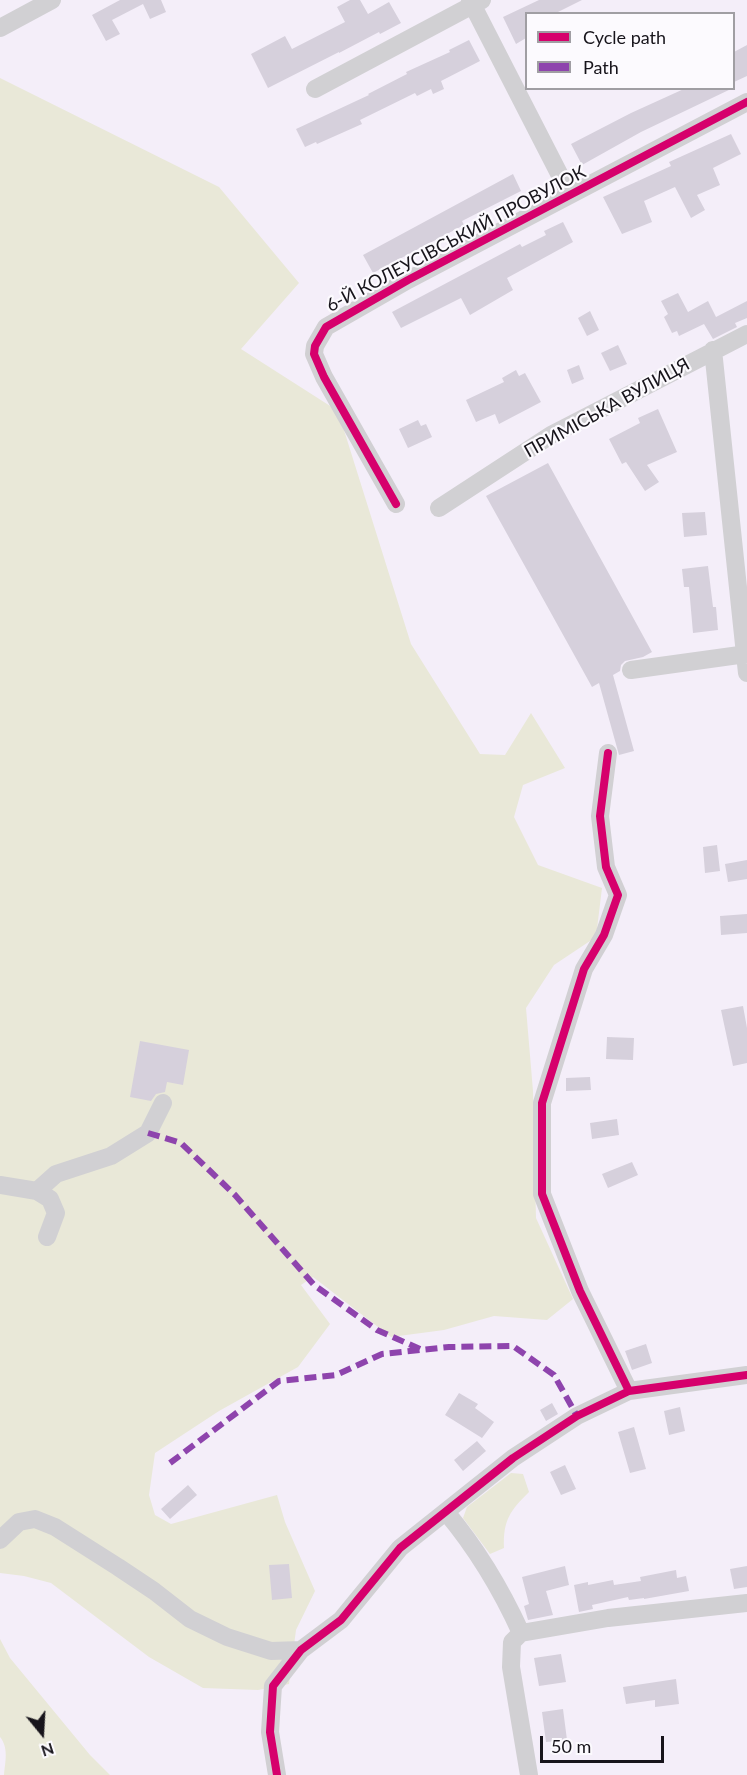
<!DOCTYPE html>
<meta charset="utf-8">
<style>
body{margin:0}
#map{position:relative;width:747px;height:1775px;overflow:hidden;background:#f4eef9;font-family:Lato,sans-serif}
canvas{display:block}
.legend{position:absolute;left:525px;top:12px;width:210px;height:78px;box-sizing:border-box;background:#fcfafe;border:2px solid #a09ea3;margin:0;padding:8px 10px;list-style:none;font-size:18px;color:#17141b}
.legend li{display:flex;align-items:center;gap:12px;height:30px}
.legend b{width:30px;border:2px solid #a09ea3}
.north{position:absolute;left:12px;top:1703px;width:60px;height:60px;-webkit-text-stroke:4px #fcfafe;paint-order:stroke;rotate:162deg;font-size:16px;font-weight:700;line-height:24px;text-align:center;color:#17141b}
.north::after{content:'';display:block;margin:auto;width:21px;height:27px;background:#17141b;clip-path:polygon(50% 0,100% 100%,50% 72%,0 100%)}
.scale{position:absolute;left:540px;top:1736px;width:124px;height:27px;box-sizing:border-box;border:3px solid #17141b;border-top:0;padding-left:8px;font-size:18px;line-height:21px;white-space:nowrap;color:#17141b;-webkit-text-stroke:4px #fcfafe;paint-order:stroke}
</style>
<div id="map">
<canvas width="747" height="1775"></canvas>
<ul class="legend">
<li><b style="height:8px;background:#d6006c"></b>Cycle path</li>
<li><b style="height:8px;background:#8e44ad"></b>Path</li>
</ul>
<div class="north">N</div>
<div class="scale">50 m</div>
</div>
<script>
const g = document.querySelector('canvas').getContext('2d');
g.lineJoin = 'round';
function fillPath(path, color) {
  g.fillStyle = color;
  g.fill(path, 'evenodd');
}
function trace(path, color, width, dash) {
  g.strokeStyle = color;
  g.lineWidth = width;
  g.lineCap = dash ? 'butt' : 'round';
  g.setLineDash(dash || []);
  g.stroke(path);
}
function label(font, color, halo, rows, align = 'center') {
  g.font = font + ' Lato,sans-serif';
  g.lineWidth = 4.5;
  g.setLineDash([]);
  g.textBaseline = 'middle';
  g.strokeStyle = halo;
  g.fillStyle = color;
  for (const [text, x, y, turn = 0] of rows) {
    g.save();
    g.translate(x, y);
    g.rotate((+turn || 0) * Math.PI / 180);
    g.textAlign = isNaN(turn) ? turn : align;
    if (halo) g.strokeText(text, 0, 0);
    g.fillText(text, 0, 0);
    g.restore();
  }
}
fillPath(new Path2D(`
 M 0,78 L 219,187 L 299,283 L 241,349 L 338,411 L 411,644 L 480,754 L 505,755 L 531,713 L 565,768 L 523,785 L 514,817 L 538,865 L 602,888 L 596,937 L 554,965 L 526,1008 L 533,1091 L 536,1218 L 573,1299 L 547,1320 L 494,1316 L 444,1330 L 391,1337 L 313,1277 L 301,1285 L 330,1324 L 298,1367 L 219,1411 L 155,1453 L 149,1495 L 155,1515 L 171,1524 L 277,1495 L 285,1522 L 315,1591 L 296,1630 L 289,1684 L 258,1690 L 203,1688 L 149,1657 L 51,1583 L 24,1576 L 0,1573 Z
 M 511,1473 L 523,1474 L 529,1492 C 510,1511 503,1520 504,1548 L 490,1554 L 463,1518 L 467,1507 Z
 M 0,1639 L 10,1658 L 90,1755 L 110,1775 L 4,1775 C 5,1762 9,1748 0,1737 Z`), '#e9e8d8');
fillPath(new Path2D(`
 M 120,0 L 161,0 L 166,12 L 150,19 L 143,4 L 112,20 L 120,34 L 106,41 L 92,15 Z
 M 350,0 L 360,0 L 368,14 L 389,2 L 401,23 L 380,34 L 379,32 L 339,53 L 339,52 L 268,88 L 251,54 L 285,36 L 292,49 L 345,22 L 337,7 Z
 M 539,0 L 582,0 L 554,14 L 526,14 L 526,38 L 516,44 L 503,17 Z
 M 469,40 L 480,61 L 441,81 L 444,89 L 433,94 L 431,89 L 417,96 L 415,93 L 360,120 L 362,124 L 317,144 L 316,142 L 305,147 L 296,129 L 369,95 L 368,94 L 407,74 L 406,72 L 450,52 L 449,50 Z
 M 747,45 L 747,76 L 734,82 L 734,52 Z
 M 686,88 L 733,88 L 641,132 L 582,165 L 571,144 L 631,113 Z
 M 731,134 L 741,154 L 713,168 L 720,185 L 697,195 L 705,210 L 691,218 L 675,187 L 644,201 L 652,222 L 622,234 L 603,197 L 671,166 L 669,162 Z
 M 513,174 L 521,191 L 462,221 L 464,225 L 373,273 L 363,255 Z
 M 563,222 L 573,242 L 507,278 L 513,290 L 470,315 L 461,298 L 401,328 L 392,312 L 520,244 L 522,247 L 546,235 L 544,231 Z
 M 678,293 L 688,312 L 708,301 L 716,317 L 747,301 L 747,318 L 735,323 L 737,327 L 713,339 L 704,324 L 679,336 L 677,331 L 672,333 L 664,317 L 668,314 L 661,301 Z
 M 590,311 L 599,330 L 587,336 L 578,318 Z
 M 618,345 L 627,364 L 610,371 L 601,353 Z
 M 579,365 L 584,379 L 572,384 L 567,370 Z
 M 516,370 L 519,376 L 525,373 L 541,402 L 499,424 L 495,414 L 476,422 L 466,400 L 504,382 L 502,378 Z
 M 658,409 L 677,452 L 647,465 L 659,482 L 645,491 L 626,462 L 622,464 L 609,439 L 640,423 L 638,418 Z
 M 418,420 L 421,426 L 426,424 L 432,437 L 408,448 L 399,429 Z
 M 548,463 L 652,652 L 643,657 L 625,661 L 621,665 L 620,671 L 613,675 L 634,751 L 619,755 L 599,683 L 592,687 L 486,496 Z
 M 705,512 L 707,535 L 684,537 L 682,513 Z
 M 708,566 L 713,607 L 716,607 L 718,630 L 693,633 L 689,587 L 684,587 L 682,569 Z
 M 717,845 L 720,871 L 705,873 L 703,847 Z
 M 747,860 L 747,879 L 728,882 L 725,864 Z
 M 747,914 L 747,933 L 721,935 L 720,916 Z
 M 743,1006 L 747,1028 L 747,1063 L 733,1066 L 721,1010 Z
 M 607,1037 L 634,1038 L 633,1060 L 606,1059 Z
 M 140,1041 L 189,1050 L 183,1085 L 167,1082 L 165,1092 L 156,1094 L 151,1101 L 130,1097 Z
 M 590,1077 L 591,1090 L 566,1091 L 566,1078 Z
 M 617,1119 L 619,1135 L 592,1139 L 590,1123 Z
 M 632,1162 L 638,1175 L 608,1188 L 602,1174 Z
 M 646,1344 L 652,1363 L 632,1370 L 625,1351 Z
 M 459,1393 L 478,1404 L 475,1408 L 494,1422 L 482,1438 L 445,1415 Z
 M 552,1403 L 558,1414 L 546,1421 L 540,1410 Z
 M 680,1407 L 685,1431 L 669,1435 L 664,1411 Z
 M 634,1427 L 646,1469 L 630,1473 L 618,1432 Z
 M 477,1441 L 486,1451 L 463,1471 L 454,1460 Z
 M 565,1465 L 576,1489 L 561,1495 L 550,1472 Z
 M 188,1485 L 197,1495 L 170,1519 L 161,1509 Z
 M 289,1564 L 292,1598 L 272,1600 L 269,1565 Z
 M 565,1566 L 569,1585 L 546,1591 L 553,1615 L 528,1620 L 524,1606 L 529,1604 L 522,1577 Z
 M 747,1566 L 747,1587 L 734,1589 L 730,1569 Z
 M 676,1570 L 677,1578 L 686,1576 L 689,1591 L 644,1599 L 644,1598 L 629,1600 L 628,1597 L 592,1605 L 593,1609 L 579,1612 L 574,1585 L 588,1582 L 588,1585 L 613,1580 L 614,1585 L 641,1581 L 640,1577 Z
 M 561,1654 L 566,1682 L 539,1686 L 534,1658 Z
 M 676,1679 L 679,1704 L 655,1707 L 655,1700 L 626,1704 L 623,1687 Z
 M 563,1709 L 567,1740 L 546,1742 L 542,1712 Z`), '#d6d0dc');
trace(new Path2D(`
 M 470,0 L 570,195
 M 0,28 L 52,0
 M 315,89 L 482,0
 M 713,350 L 747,673
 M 396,504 L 324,377 L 314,354 L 315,346 L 326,327 L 408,280 L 747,102
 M 439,508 L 551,435 L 747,334
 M 631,670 L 747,654
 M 608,753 L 600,816 L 606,867 L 618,895 L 604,935 L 584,969 L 542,1103 L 542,1194 L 580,1291 L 629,1391
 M 0,1185 L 37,1191 L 50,1199 L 56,1213 L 47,1237
 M 37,1191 L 56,1174 L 111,1156 L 148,1133 L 163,1103
 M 446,1512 C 477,1549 501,1589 521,1633
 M 0,1540 L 19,1522 L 35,1519 L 55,1527 L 118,1567 L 154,1591 L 190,1619 L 227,1637 L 271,1651 L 301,1650
 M 277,1775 L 270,1732 L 273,1686 L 301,1650 L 341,1620 L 400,1548 L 513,1458 L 577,1416 L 629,1391 L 747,1375
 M 529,1775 L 511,1667 L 512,1642 L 521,1633 L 608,1618 L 747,1603`), '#d1d0d3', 18);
trace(new Path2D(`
 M 148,1133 L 181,1143 L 235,1195 L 314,1285 L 377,1330 L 420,1349
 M 170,1463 L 279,1381 L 336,1375 L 382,1354 L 449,1347 L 513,1346 L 554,1375 L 577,1416`), '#8e44ad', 6, [12, 6]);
trace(new Path2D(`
 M 396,504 L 324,377 L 314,354 L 315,346 L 326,327 L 408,280 L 747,102
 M 608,753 L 600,816 L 606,867 L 618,895 L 604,935 L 584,969 L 542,1103 L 542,1194 L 580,1291 L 629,1391
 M 277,1775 L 270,1732 L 273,1686 L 301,1650 L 341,1620 L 400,1548 L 513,1458 L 577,1416 L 629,1391 L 747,1375`), '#d6006c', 8);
label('18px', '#17141b', '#fcfafe', [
 ["6-Й КОЛЕУСІВСЬКИЙ ПРОВУЛОК",456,239,-28],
 ["ПРИМІСЬКА ВУЛИЦЯ",607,408,-29]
]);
</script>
